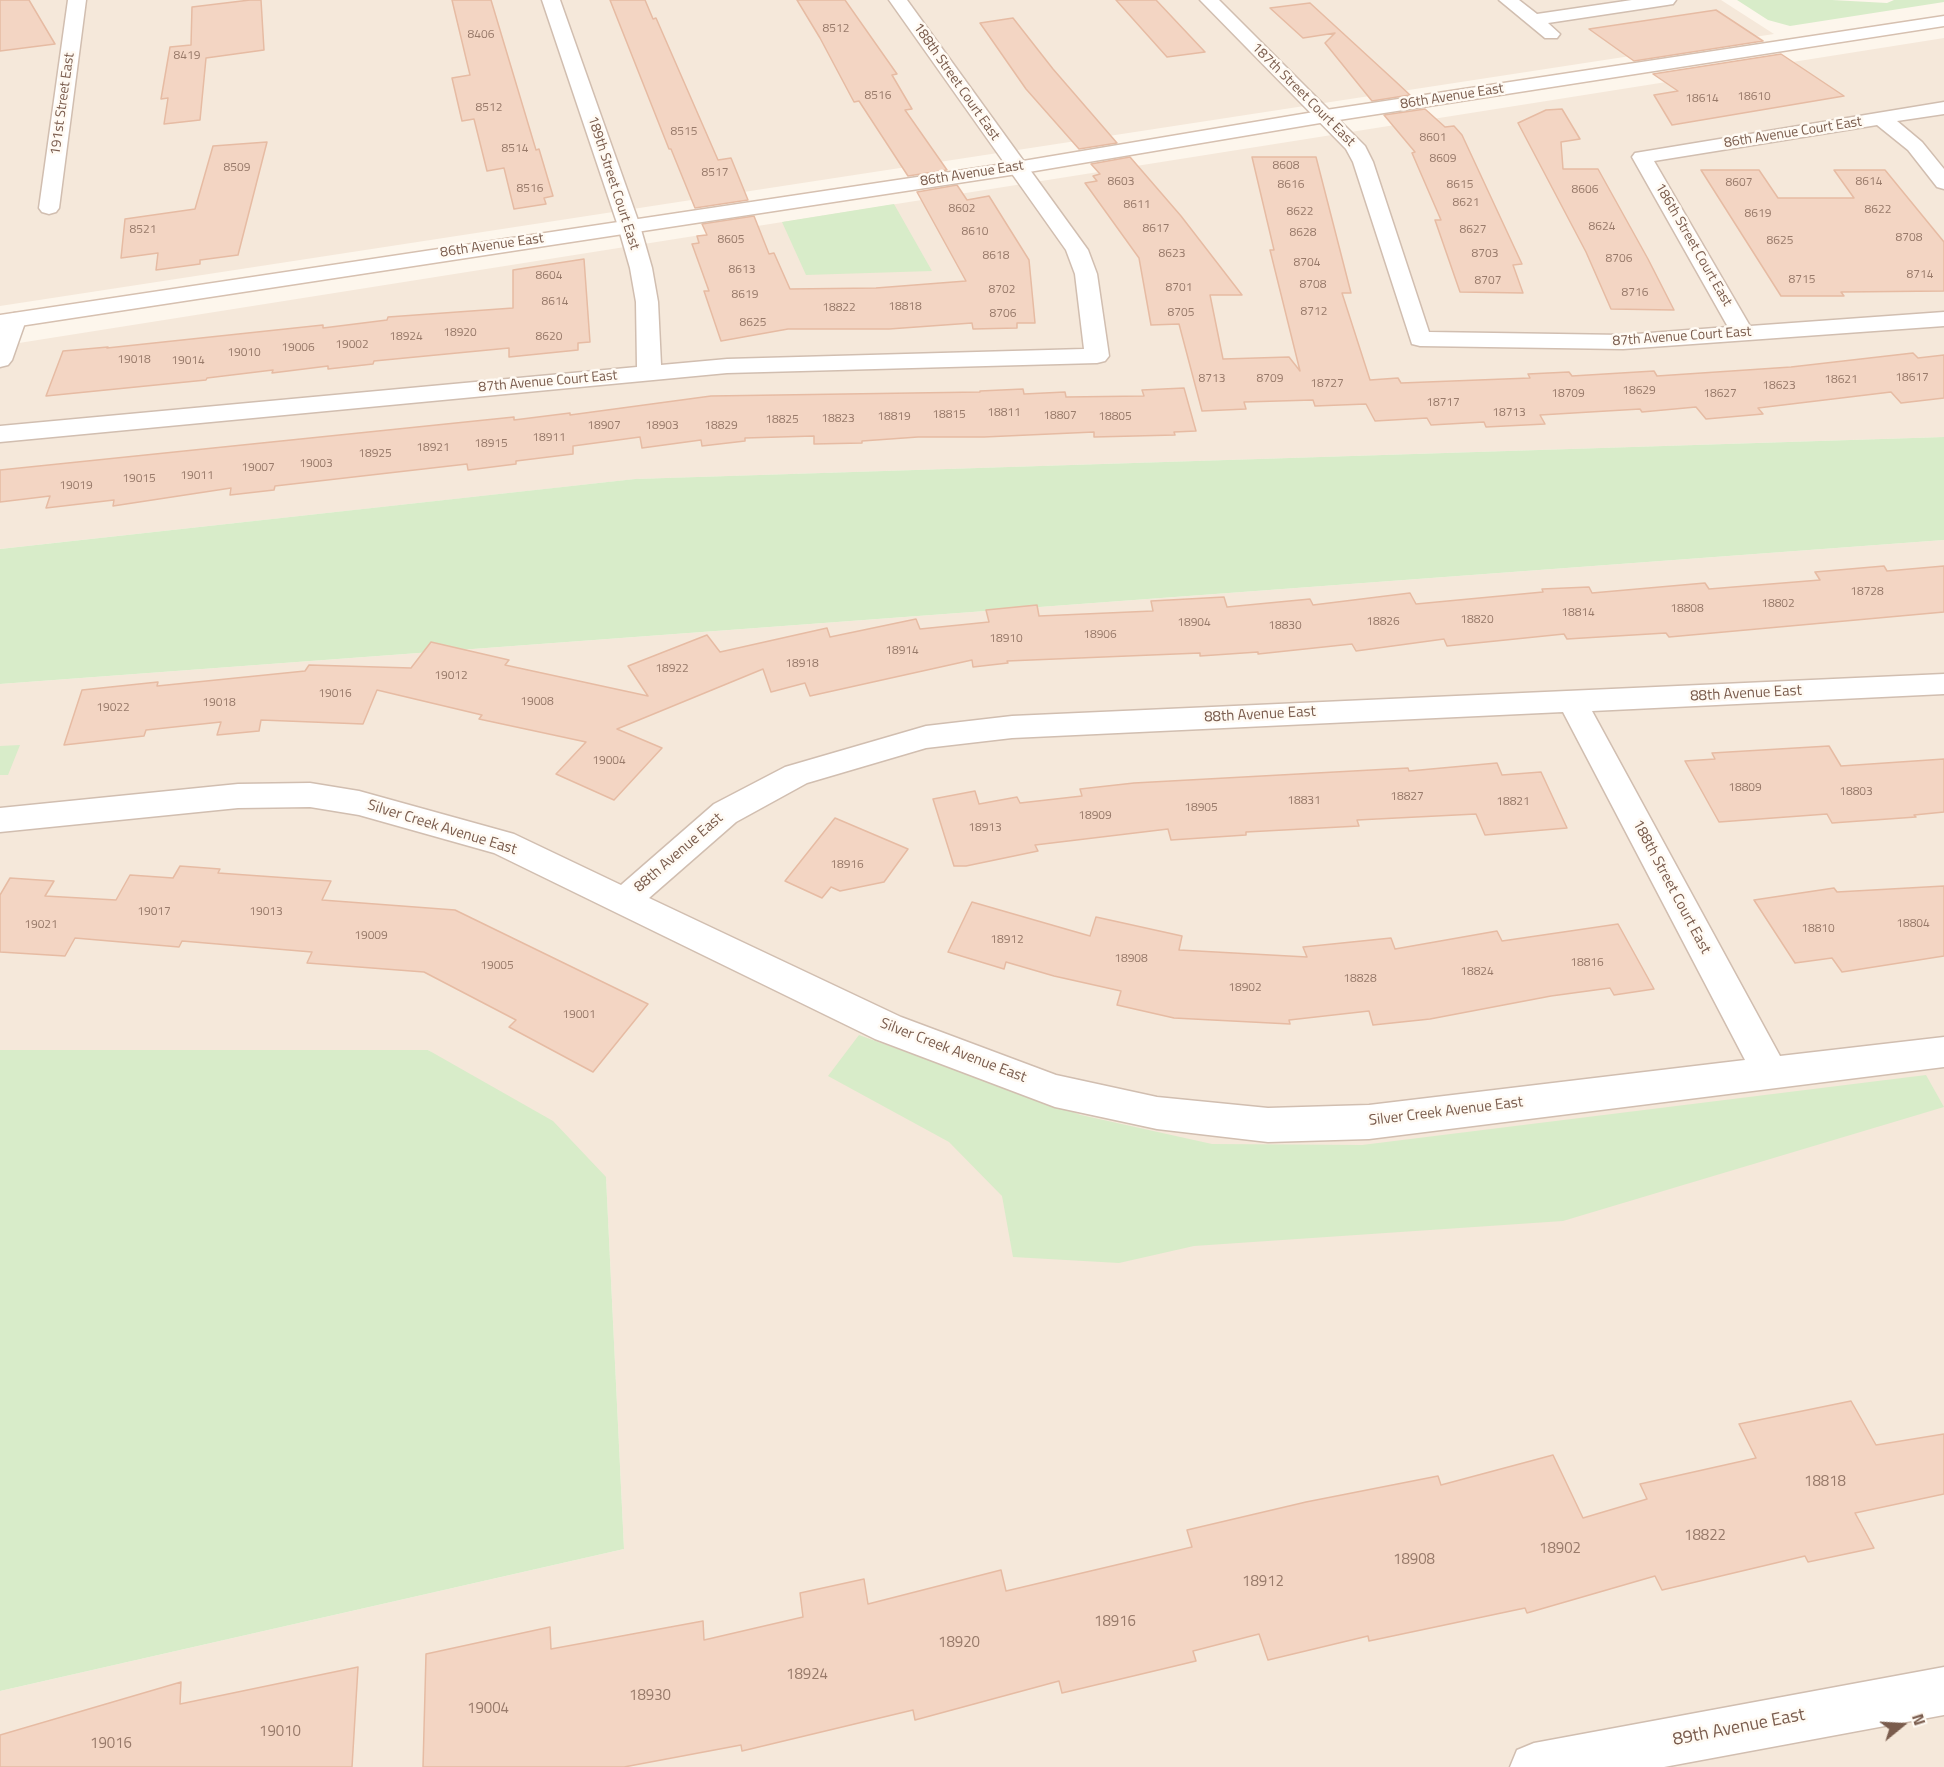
<!DOCTYPE html>
<style>
body{margin:0}
#map{position:relative;width:1944px;height:1767px;overflow:hidden;background:#fdf6ec;font-family:"Titillium Web",sans-serif}
canvas{display:block}
.north{position:absolute;left:1872px;top:1695px;width:60px;height:60px;-webkit-text-stroke:4px #fffaf3;paint-order:stroke;rotate:72deg;font-size:16px;font-weight:700;line-height:24px;text-align:center;color:#7a5c4d}
.north::after{content:'';display:block;margin:auto;width:21px;height:27px;background:#7a5c4d;clip-path:polygon(50% 0,100% 100%,50% 72%,0 100%)}
</style>
<div id="map">
<canvas width="1944" height="1767"></canvas>
<div class="north">N</div>
</div>
<script>
const g = document.querySelector('canvas').getContext('2d');
g.lineJoin = 'round';
function fillPath(path, color) {
  g.fillStyle = color;
  g.fill(path, 'evenodd');
}
function trace(path, color, width, dash) {
  g.strokeStyle = color;
  g.lineWidth = width;
  g.lineCap = dash ? 'butt' : 'round';
  g.setLineDash(dash || []);
  g.stroke(path);
}
function label(font, color, halo, rows, align = 'center') {
  g.font = font + ' "Titillium Web",sans-serif';
  g.lineWidth = 5;
  g.setLineDash([]);
  g.textBaseline = 'middle';
  g.strokeStyle = halo;
  g.fillStyle = color;
  for (const [text, x, y, turn = 0] of rows) {
    g.save();
    g.translate(x, y);
    g.rotate((+turn || 0) * Math.PI / 180);
    g.textAlign = isNaN(turn) ? turn : align;
    if (halo) g.strokeText(text, 0, 0);
    g.fillText(text, 0, 0);
    g.restore();
  }
}
fillPath(new Path2D(`
 M 0,0 L 1721,0 L 1774,34 L 0,306 Z
 M 1944,38 L 1944,437 L 636,479 L 0,549 L 0,346 Z
 M 1944,540 L 1944,1767 L 0,1767 L 0,1691 L 624,1549 L 606,1178 L 428,1050 L 0,1050 L 0,684 Z`), '#f5e8da');
fillPath(new Path2D(`
 M 1737,0 L 1832,0 L 1887,3 L 1894,0 L 1944,0 L 1944,2 L 1790,26 L 1768,20 Z
 M 894,204 L 932,271 L 806,275 L 782,222 Z
 M 1944,437 L 1944,540 L 0,684 L 0,549 L 635,479 Z
 M 20,745 L 8,775 L 0,775 L 0,746 Z
 M 859,1035 L 1081,1115 L 1212,1144 L 1362,1145 L 1926,1075 L 1944,1107 L 1563,1221 L 1194,1246 L 1119,1263 L 1013,1257 L 1002,1196 L 949,1142 L 828,1076 Z
 M 0,1050 L 428,1050 L 553,1121 L 606,1177 L 624,1549 L 0,1691 Z`), '#d8ecc9');
const building = new Path2D(`
 M 0,0 L 29,0 L 55,44 L 0,51 Z
 M 250,0 L 261,0 L 264,50 L 206,58 L 200,120 L 164,124 L 168,98 L 161,99 L 170,47 L 191,45 L 192,7 Z
 M 452,0 L 491,0 L 536,150 L 539,149 L 553,196 L 544,198 L 546,204 L 514,209 L 504,168 L 487,171 L 474,119 L 462,121 L 452,78 L 470,75 Z
 M 610,0 L 645,0 L 653,19 L 656,18 L 718,160 L 731,158 L 748,200 L 695,208 L 671,149 L 669,149 Z
 M 797,0 L 845,0 L 897,74 L 892,75 L 912,109 L 905,110 L 947,170 L 908,176 L 859,101 L 854,102 L 820,38 Z
 M 1116,0 L 1156,0 L 1205,52 L 1167,57 Z
 M 1310,3 L 1395,81 L 1410,95 L 1372,101 L 1325,43 L 1335,33 L 1303,38 L 1270,8 Z
 M 1716,10 L 1763,41 L 1634,61 L 1589,29 Z
 M 1013,18 L 1053,69 L 1117,143 L 1079,149 L 1026,89 L 980,23 Z
 M 1781,54 L 1844,96 L 1672,125 L 1654,95 L 1678,91 L 1653,74 Z
 M 1425,109 L 1445,127 L 1454,126 L 1462,135 L 1522,264 L 1513,265 L 1523,293 L 1460,292 L 1435,220 L 1441,220 L 1412,153 L 1415,152 L 1384,115 Z
 M 1562,109 L 1580,139 L 1561,142 L 1563,169 L 1598,169 L 1648,259 L 1674,310 L 1611,309 L 1586,252 L 1518,123 L 1546,110 Z
 M 267,142 L 238,255 L 200,260 L 200,264 L 156,270 L 158,253 L 121,258 L 125,219 L 195,209 L 213,146 Z
 M 1130,157 L 1181,216 L 1242,295 L 1210,295 L 1223,359 L 1289,357 L 1300,371 L 1270,250 L 1274,250 L 1252,157 L 1316,157 L 1351,293 L 1342,293 L 1370,380 L 1398,378 L 1401,383 L 1530,378 L 1528,374 L 1569,372 L 1572,376 L 1654,371 L 1657,376 L 1791,367 L 1913,353 L 1918,358 L 1944,355 L 1944,398 L 1901,403 L 1891,392 L 1758,408 L 1763,414 L 1706,419 L 1696,407 L 1642,412 L 1640,409 L 1540,415 L 1545,424 L 1486,427 L 1484,422 L 1431,425 L 1427,418 L 1375,421 L 1366,404 L 1315,406 L 1313,400 L 1244,402 L 1246,409 L 1202,411 L 1179,324 L 1151,325 L 1139,258 L 1085,183 L 1097,181 L 1093,176 L 1100,174 L 1091,164 Z
 M 1701,170 L 1759,170 L 1778,198 L 1854,198 L 1834,170 L 1885,170 L 1944,242 L 1944,291 L 1841,292 L 1844,296 L 1781,296 Z
 M 957,185 L 967,200 L 989,196 L 1029,260 L 1035,323 L 1017,323 L 1017,328 L 973,329 L 972,323 L 889,329 L 788,329 L 721,341 L 704,291 L 709,291 L 692,244 L 699,243 L 697,236 L 707,235 L 702,224 L 754,216 L 769,254 L 774,253 L 790,289 L 876,288 L 966,281 L 917,192 Z
 M 584,259 L 590,342 L 578,343 L 578,350 L 509,357 L 509,348 L 374,361 L 373,364 L 328,369 L 328,366 L 272,373 L 273,370 L 207,378 L 206,380 L 46,396 L 63,351 L 108,347 L 107,348 L 323,325 L 323,328 L 387,320 L 388,317 L 513,308 L 513,270 Z
 M 1184,388 L 1196,431 L 1174,432 L 1175,435 L 1094,437 L 1094,432 L 984,437 L 918,437 L 862,441 L 862,443 L 814,444 L 814,436 L 745,438 L 745,441 L 702,446 L 701,440 L 642,448 L 640,437 L 573,446 L 573,454 L 516,461 L 516,464 L 468,470 L 467,464 L 275,486 L 274,490 L 230,495 L 231,488 L 113,506 L 114,500 L 46,508 L 50,496 L 0,502 L 0,470 L 514,417 L 514,420 L 570,413 L 570,415 L 711,396 L 980,392 L 980,391 L 1023,389 L 1024,394 L 1065,392 L 1066,397 L 1144,396 L 1142,390 Z
 M 1884,566 L 1887,571 L 1944,566 L 1944,612 L 1669,637 L 1666,633 L 1567,639 L 1564,634 L 1447,646 L 1444,639 L 1356,651 L 1352,644 L 1258,654 L 1258,652 L 1200,656 L 1200,653 L 1007,661 L 1008,663 L 973,667 L 972,660 L 810,696 L 805,683 L 771,692 L 763,669 L 617,729 L 662,748 L 614,800 L 556,774 L 586,742 L 479,719 L 482,715 L 377,690 L 363,724 L 261,720 L 259,731 L 217,735 L 221,722 L 146,730 L 144,736 L 64,745 L 82,690 L 158,682 L 157,686 L 305,671 L 309,665 L 411,668 L 431,642 L 509,660 L 505,665 L 648,696 L 628,666 L 707,635 L 720,652 L 827,628 L 830,637 L 916,619 L 920,629 L 989,622 L 986,610 L 1037,605 L 1039,616 L 1153,611 L 1151,601 L 1224,597 L 1227,607 L 1310,599 L 1313,605 L 1410,593 L 1416,604 L 1543,592 L 1542,589 L 1589,587 L 1592,593 L 1705,583 L 1709,589 L 1820,580 L 1815,572 Z
 M 1829,746 L 1841,766 L 1944,759 L 1944,812 L 1914,815 L 1916,817 L 1832,823 L 1827,814 L 1719,822 L 1685,761 L 1715,759 L 1712,753 Z
 M 1497,763 L 1502,775 L 1541,772 L 1567,828 L 1485,835 L 1476,814 L 1357,820 L 1359,826 L 1246,832 L 1246,835 L 1171,840 L 1168,829 L 1035,845 L 1038,851 L 966,866 L 954,866 L 933,799 L 975,791 L 979,804 L 1017,797 L 1020,803 L 1082,796 L 1080,789 L 1134,783 L 1408,768 L 1409,771 Z
 M 835,818 L 908,849 L 884,882 L 840,891 L 831,887 L 822,898 L 785,881 Z
 M 180,866 L 220,869 L 218,873 L 331,881 L 322,900 L 455,910 L 648,1004 L 593,1072 L 509,1027 L 516,1020 L 424,972 L 307,963 L 312,952 L 182,941 L 179,947 L 75,938 L 65,956 L 0,952 L 0,895 L 10,878 L 54,881 L 45,896 L 116,900 L 130,875 L 173,878 Z
 M 1944,886 L 1944,956 L 1842,972 L 1832,958 L 1795,963 L 1754,900 L 1834,888 L 1837,892 Z
 M 972,902 L 1090,936 L 1096,917 L 1182,936 L 1179,950 L 1307,957 L 1303,947 L 1391,938 L 1395,949 L 1497,931 L 1502,941 L 1618,924 L 1654,989 L 1614,995 L 1610,988 L 1551,996 L 1430,1019 L 1373,1025 L 1369,1011 L 1289,1020 L 1290,1024 L 1174,1018 L 1117,1005 L 1121,991 L 1054,976 L 1006,962 L 1004,969 L 948,952 Z
 M 1851,1401 L 1876,1445 L 1944,1434 L 1944,1494 L 1855,1513 L 1874,1548 L 1808,1562 L 1805,1556 L 1662,1590 L 1655,1576 L 1527,1613 L 1525,1608 L 1369,1641 L 1368,1636 L 1268,1660 L 1259,1634 L 1193,1651 L 1196,1661 L 1062,1693 L 1059,1681 L 915,1720 L 913,1710 L 742,1751 L 741,1745 L 624,1767 L 423,1767 L 426,1654 L 550,1627 L 551,1649 L 703,1621 L 704,1640 L 803,1617 L 800,1593 L 864,1579 L 868,1604 L 1001,1570 L 1006,1591 L 1192,1547 L 1187,1530 L 1306,1502 L 1438,1476 L 1441,1485 L 1553,1455 L 1583,1518 L 1647,1499 L 1640,1484 L 1756,1458 L 1739,1424 Z
 M 358,1667 L 352,1767 L 0,1767 L 0,1735 L 181,1682 L 180,1704 Z`);
fillPath(building, '#f3d5c3');
trace(building, '#e6bba3', 1.5);
const street = new Path2D(`
 M 68,0 L 86,0 L 59,208 L 56,212 L 49,214 L 42,212 L 39,208 Z
 M 542,0 L 560,0 L 640,226 L 652,268 L 658,302 L 661,365 L 727,359 L 1084,349 L 1075,274 L 1066,250 L 889,0 L 907,0 L 1088,250 L 1097,274 L 1109,356 L 1105,361 L 1097,363 L 727,373 L 0,442 L 0,426 L 637,367 L 636,302 L 630,268 L 618,226 Z
 M 1200,0 L 1219,0 L 1365,146 L 1373,162 L 1429,332 L 1623,335 L 1728,327 L 1632,157 L 1635,153 L 1944,102 L 1944,114 L 1897,121 L 1922,142 L 1944,169 L 1944,189 L 1937,187 L 1908,150 L 1877,125 L 1654,161 L 1750,326 L 1944,312 L 1944,326 L 1623,349 L 1420,346 L 1412,344 L 1353,162 L 1346,149 Z
 M 1499,0 L 1519,0 L 1537,14 L 1632,0 L 1676,0 L 1673,4 L 1667,5 L 1548,23 L 1560,34 L 1557,38 L 1545,38 Z
 M 15,313 L 23,315 L 26,320 L 12,360 L 8,365 L 0,367 L 0,329 L 7,315 Z
 M 1944,674 L 1944,694 L 1592,711 L 1780,1056 L 1944,1037 L 1944,1067 L 1369,1139 L 1268,1142 L 1157,1129 L 1055,1107 L 875,1039 L 494,853 L 359,815 L 310,807 L 238,808 L 0,832 L 0,808 L 238,784 L 310,783 L 359,791 L 514,834 L 621,885 L 714,804 L 785,767 L 926,726 L 1012,716 ZM 1563,712 L 1745,1060 L 1369,1105 L 1268,1108 L 1157,1097 L 1056,1075 L 901,1017 L 649,898 L 736,822 L 807,783 L 926,748 L 1012,738 Z
 M 1944,1667 L 1944,1715 L 1664,1767 L 1510,1767 L 1517,1750 L 1534,1743 Z`);
const secondary = new Path2D(`
 M 1944,16 L 1944,26 L 1326,122 L 1017,174 L 0,329 L 0,315 L 1017,162 L 1326,110 Z`);
trace(street, '#d1beb0', 3);
trace(secondary, '#d6c0b0', 3);
fillPath(street, '#fff');
fillPath(secondary, '#fff');
label('12px', '#987a6a', null, [
 ["8512",836,29],
 ["8406",481,35],
 ["8419",187,56],
 ["8516",878,96],
 ["18610",1754,97],
 ["18614",1702,99],
 ["8512",489,108],
 ["8515",684,132],
 ["8601",1433,138],
 ["8514",515,149],
 ["8609",1443,159],
 ["8608",1286,166],
 ["8509",237,168],
 ["8517",715,173],
 ["8603",1121,182],
 ["8614",1869,182],
 ["8607",1739,183],
 ["8616",1291,185],
 ["8615",1460,185],
 ["8516",530,189],
 ["8606",1585,190],
 ["8621",1466,203],
 ["8611",1137,205],
 ["8602",962,209],
 ["8622",1878,210],
 ["8622",1300,212],
 ["8619",1758,214],
 ["8624",1602,227],
 ["8617",1156,229],
 ["8521",143,230],
 ["8627",1473,230],
 ["8610",975,232],
 ["8628",1303,233],
 ["8708",1909,238],
 ["8605",731,240],
 ["8625",1780,241],
 ["8623",1172,254],
 ["8703",1485,254],
 ["8618",996,256],
 ["8706",1619,259],
 ["8704",1307,263],
 ["8613",742,270],
 ["8714",1920,275],
 ["8604",549,276],
 ["8715",1802,280],
 ["8707",1488,281],
 ["8708",1313,285],
 ["8701",1179,288],
 ["8702",1002,290],
 ["8716",1635,293],
 ["8619",745,295],
 ["8614",555,302],
 ["18818",905,307],
 ["18822",839,308],
 ["8712",1314,312],
 ["8705",1181,313],
 ["8706",1003,314],
 ["8625",753,323],
 ["18920",460,333],
 ["18924",406,337],
 ["8620",549,337],
 ["19002",352,345],
 ["19006",298,348],
 ["19010",244,353],
 ["19018",134,360],
 ["19014",188,361],
 ["18617",1912,378],
 ["8713",1212,379],
 ["8709",1270,379],
 ["18621",1841,380],
 ["18727",1327,384],
 ["18623",1779,386],
 ["18629",1639,391],
 ["18709",1568,394],
 ["18627",1720,394],
 ["18717",1443,403],
 ["18811",1004,413],
 ["18713",1509,413],
 ["18815",949,415],
 ["18807",1060,416],
 ["18819",894,417],
 ["18805",1115,417],
 ["18823",838,419],
 ["18825",782,420],
 ["18907",604,426],
 ["18903",662,426],
 ["18829",721,426],
 ["18911",549,438],
 ["18915",491,444],
 ["18921",433,448],
 ["18925",375,454],
 ["19003",316,464],
 ["19007",258,468],
 ["19011",197,476],
 ["19015",139,479],
 ["19019",76,486],
 ["18728",1867,592],
 ["18802",1778,604],
 ["18808",1687,609],
 ["18814",1578,613],
 ["18820",1477,620],
 ["18826",1383,622],
 ["18904",1194,623],
 ["18830",1285,626],
 ["18906",1100,635],
 ["18910",1006,639],
 ["18914",902,651],
 ["18918",802,664],
 ["18922",672,669],
 ["19012",451,676],
 ["19016",335,694],
 ["19008",537,702],
 ["19018",219,703],
 ["19022",113,708],
 ["19004",609,761],
 ["18809",1745,788],
 ["18803",1856,792],
 ["18827",1407,797],
 ["18831",1304,801],
 ["18821",1513,802],
 ["18905",1201,808],
 ["18909",1095,816],
 ["18913",985,828],
 ["18916",847,865],
 ["19017",154,912],
 ["19013",266,912],
 ["18804",1913,924],
 ["19021",41,925],
 ["18810",1818,929],
 ["19009",371,936],
 ["18912",1007,940],
 ["18908",1131,959],
 ["18816",1587,963],
 ["19005",497,966],
 ["18824",1477,972],
 ["18828",1360,979],
 ["18902",1245,988],
 ["19001",579,1015]
]);
label('14px', '#7a5c4d', '#fffaf3', [
 ["188th Street Court East",956,82,55],
 ["187th Street Court East",1303,95,45],
 ["86th Avenue East",1452,97,-9],
 ["191st Street East",63,104,-82],
 ["86th Avenue Court East",1793,133,-9],
 ["86th Avenue East",972,174,-9],
 ["189th Street Court East",613,183,72],
 ["186th Street Court East",1693,245,60],
 ["86th Avenue East",492,246,-8],
 ["87th Avenue Court East",1682,337,-4],
 ["87th Avenue Court East",548,382,-5]
]);
label('15px', '#7a5c4d', '#fffaf3', [
 ["88th Avenue East",1746,694,-3],
 ["88th Avenue East",1260,715,-3],
 ["Silver Creek Avenue East",442,828,17],
 ["88th Avenue East",679,853,-41],
 ["188th Street Court East",1671,887,62],
 ["Silver Creek Avenue East",953,1051,21],
 ["Silver Creek Avenue East",1446,1112,-7]
]);
label('15px', '#987a6a', null, [
 ["18818",1825,1482],
 ["18822",1705,1536],
 ["18902",1560,1549],
 ["18908",1414,1560],
 ["18912",1263,1582],
 ["18916",1115,1622],
 ["18920",959,1643],
 ["18924",807,1675],
 ["18930",650,1696],
 ["19004",488,1709],
 ["19010",280,1732],
 ["19016",111,1744]
]);
label('18px', '#7a5c4d', '#fffaf3', [
 ["89th Avenue East",1739,1728,-11]
]);
</script>
